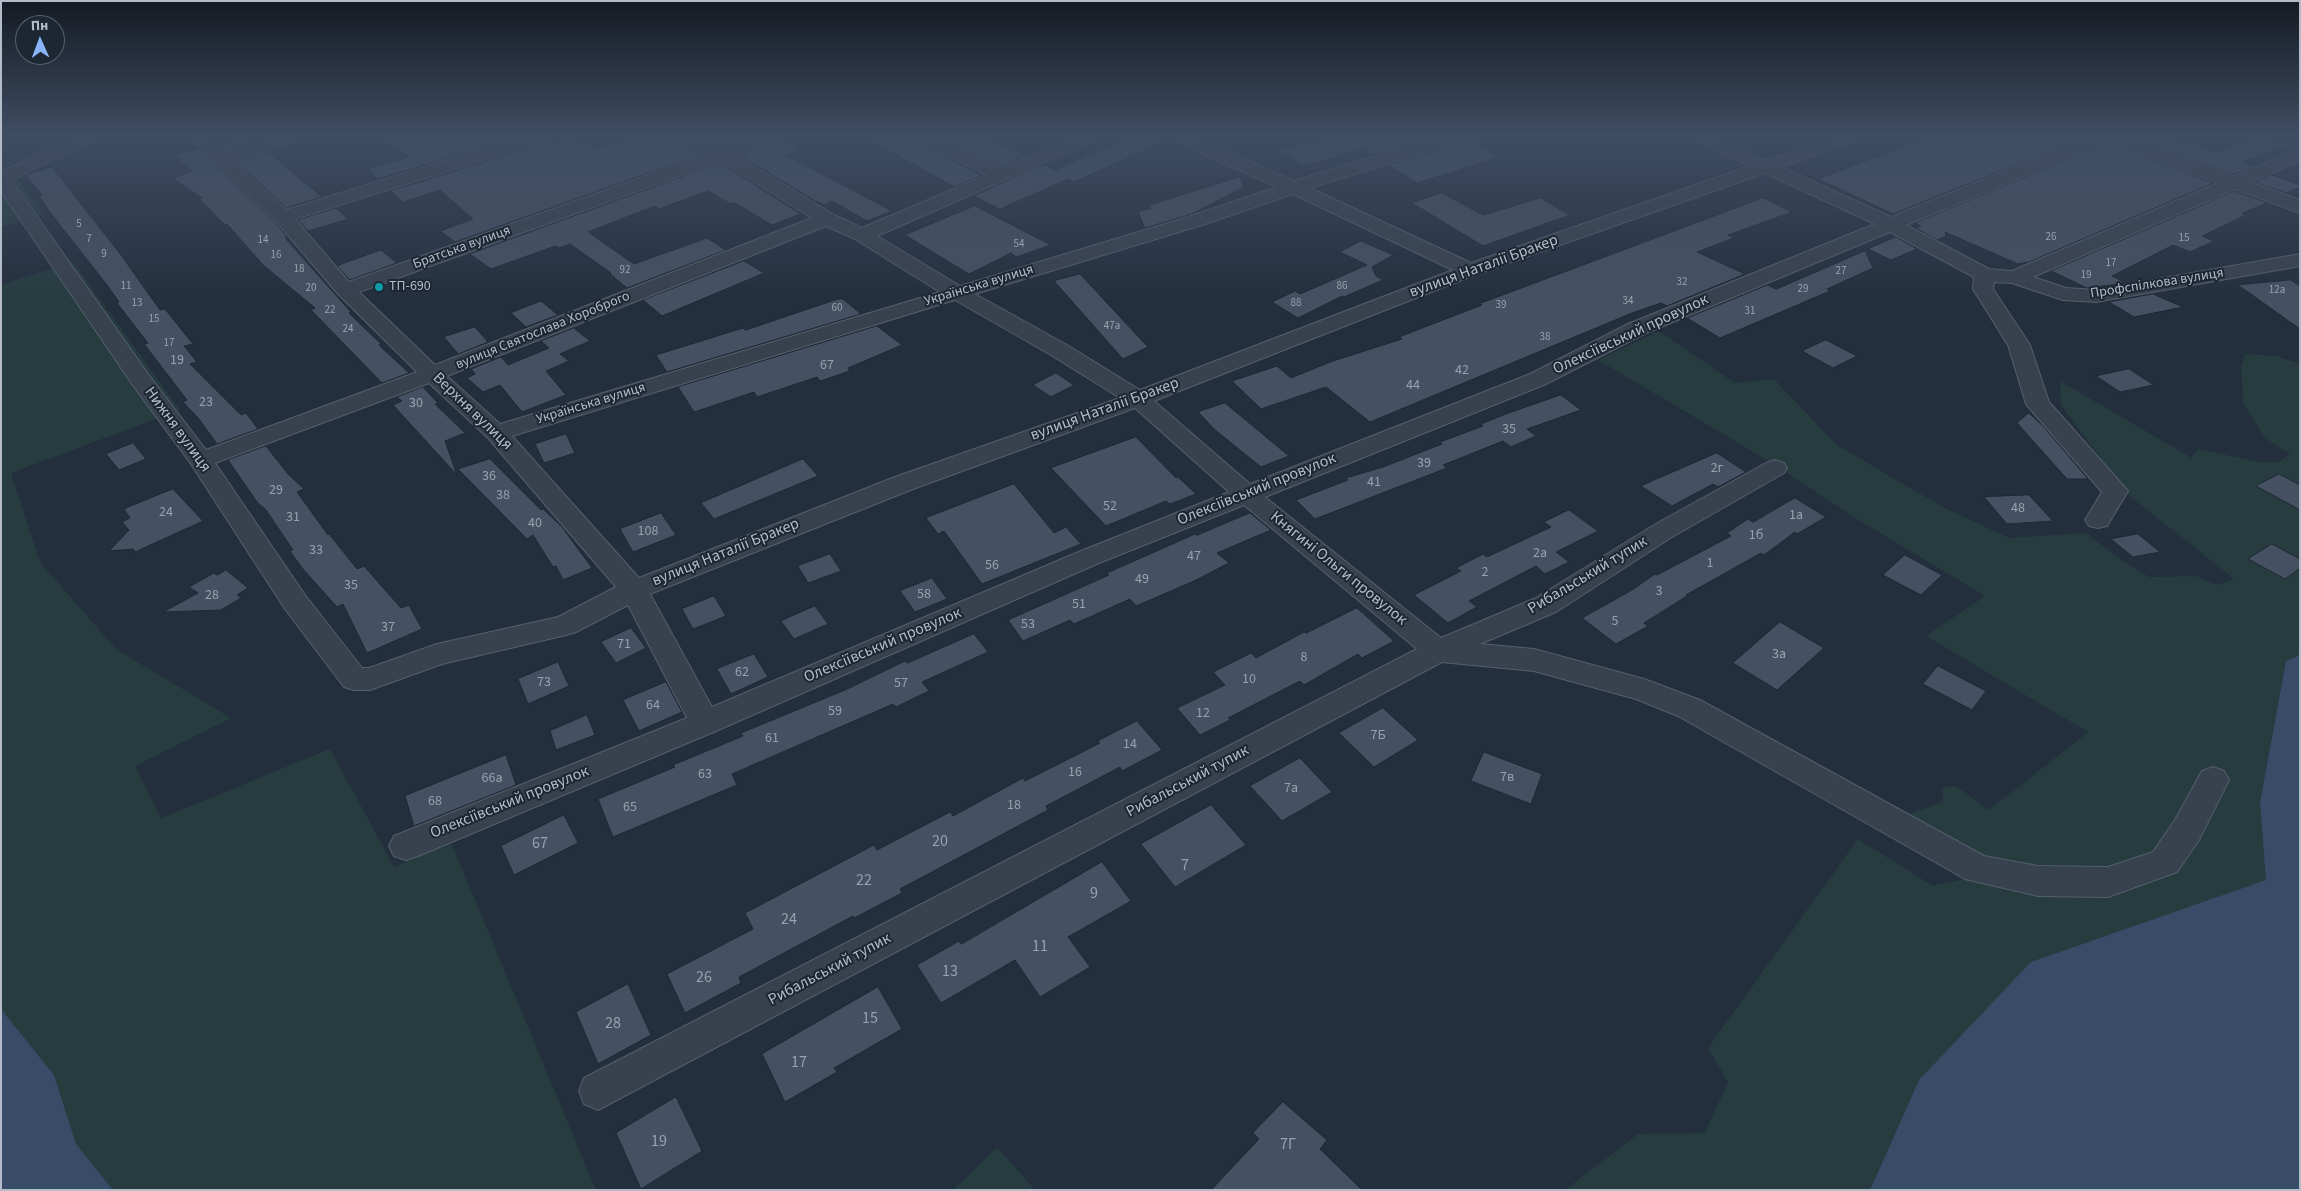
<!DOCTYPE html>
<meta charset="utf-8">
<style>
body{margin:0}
#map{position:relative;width:2301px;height:1191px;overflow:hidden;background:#242f3e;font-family:"Source Sans 3",sans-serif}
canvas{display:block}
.frame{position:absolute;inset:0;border:2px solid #b4bcc9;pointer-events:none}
.north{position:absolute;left:15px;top:15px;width:50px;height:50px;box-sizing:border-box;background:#1d2633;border:1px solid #59626f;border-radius:50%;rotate:358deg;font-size:14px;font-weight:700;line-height:20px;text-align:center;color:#b4bcc9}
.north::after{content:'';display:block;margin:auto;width:18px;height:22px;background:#8ab4f8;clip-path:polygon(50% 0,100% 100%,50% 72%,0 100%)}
</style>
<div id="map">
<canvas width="2301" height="1191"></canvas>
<div class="frame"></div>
<div class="north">Пн</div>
</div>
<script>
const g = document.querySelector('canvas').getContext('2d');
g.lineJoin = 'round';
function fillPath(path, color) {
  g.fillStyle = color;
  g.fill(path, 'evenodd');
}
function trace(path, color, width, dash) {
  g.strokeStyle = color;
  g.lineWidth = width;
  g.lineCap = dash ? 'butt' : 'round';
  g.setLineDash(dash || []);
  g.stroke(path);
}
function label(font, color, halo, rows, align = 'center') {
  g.font = font + ' "Source Sans 3",sans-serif';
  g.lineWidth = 4;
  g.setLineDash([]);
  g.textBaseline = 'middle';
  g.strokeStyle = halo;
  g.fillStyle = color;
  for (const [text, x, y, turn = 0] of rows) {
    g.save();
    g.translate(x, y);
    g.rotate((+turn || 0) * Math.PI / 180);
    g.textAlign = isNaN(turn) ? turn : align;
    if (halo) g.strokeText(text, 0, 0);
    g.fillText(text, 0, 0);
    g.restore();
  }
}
fillPath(new Path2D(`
 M 1,156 L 44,215 L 1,227 Z
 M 73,262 L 180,410 L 11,473 L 40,562 L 117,650 L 231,718 L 135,766 L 161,818 L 330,749 L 394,867 L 450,840 L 596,1190 L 113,1190 L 76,1145 L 54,1075 L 1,1009 L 1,285 Z
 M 1659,331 L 1735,383 L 1774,379 L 1837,445 L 1941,506 L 2009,538 L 2086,533 L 2117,557 L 2149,577 L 2196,576 L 2217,585 L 2234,579 L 2126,493 L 2061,405 L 2060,381 L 2192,458 L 2198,449 L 2259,462 L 2279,462 L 2290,454 L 2265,438 L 2243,402 L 2241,366 L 2245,354 L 2276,356 L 2300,364 L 2300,655 L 2286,661 L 2260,802 L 2267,880 L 2156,920 L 1919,1080 L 1870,1190 L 1565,1190 L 1638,1134 L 1705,1133 L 1728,1082 L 1708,1048 L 1858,839 L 1933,886 L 1968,878 L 1911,813 L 1943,802 L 1942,787 L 1956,786 L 1989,810 L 2088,732 L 1926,636 L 1985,596 L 1860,521 L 1767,460 L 1598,360 Z
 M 997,1147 L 1035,1190 L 953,1190 Z`), '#263c3f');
fillPath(new Path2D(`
 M 2300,655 L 2300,1190 L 1870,1190 L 1919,1080 L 2031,962 L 2266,880 L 2260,802 L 2286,661 Z
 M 1,1009 L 54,1075 L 76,1144 L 113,1190 L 1,1190 Z`), '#394c67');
const building = new Path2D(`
 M 248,135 L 254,141 L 223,149 L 217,143 Z
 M 377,135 L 506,135 L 512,138 L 378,179 L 367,169 L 409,157 Z
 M 572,135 L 594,149 L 635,135 L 672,135 L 675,141 L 702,154 L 455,242 L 440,231 L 473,219 L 440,190 L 403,202 L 391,191 Z
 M 699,135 L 756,135 L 723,146 Z
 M 861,135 L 900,135 L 982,175 L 955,187 Z
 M 950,135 L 973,135 L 979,138 L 984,136 L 1026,156 L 1002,166 L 942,138 Z
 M 1133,135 L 1157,135 L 1160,143 L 1074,182 L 1068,179 L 1000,209 L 973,196 L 1044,164 L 1055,170 Z
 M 1339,135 L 1438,135 L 1372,155 L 1362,149 L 1304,166 L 1279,150 Z
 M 1469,135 L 1479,135 L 1481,146 L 1500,157 L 1417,183 L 1388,165 L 1466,141 Z
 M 1931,135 L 2090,135 L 1893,214 L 1818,179 L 1901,148 Z
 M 2127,135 L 2166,135 L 2216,152 L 2261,135 L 2288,145 L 2243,162 L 2252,167 L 2234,174 Z
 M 783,141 L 801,149 L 786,155 L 892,211 L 867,221 L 832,201 L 824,205 L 817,201 L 820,204 L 740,155 Z
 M 2108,143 L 2213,183 L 2029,262 L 2018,264 L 1945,232 L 1946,236 L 1937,240 L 1916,228 L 1921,226 L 1915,223 Z
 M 199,148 L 275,222 L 287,237 L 285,238 L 351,312 L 349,313 L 381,344 L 379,345 L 409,373 L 382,383 L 311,310 L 315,308 L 263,265 L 227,224 L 225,225 L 199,199 L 202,198 L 173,178 L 193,171 L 173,155 Z
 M 268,152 L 322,197 L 286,208 L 236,161 Z
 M 720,163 L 801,214 L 772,225 L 735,203 L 731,204 L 708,191 L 659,209 L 655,206 L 588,232 L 634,264 L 707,238 L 726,250 L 627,288 L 610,274 L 611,273 L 570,244 L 559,248 L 555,246 L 491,269 L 470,254 Z
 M 52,167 L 121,255 L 160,310 L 165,309 L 193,344 L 184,346 L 197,362 L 190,364 L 241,415 L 246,413 L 258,429 L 217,444 L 199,419 L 183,402 L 187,400 L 144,344 L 148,343 L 117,303 L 119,302 L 107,285 L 49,211 L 39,196 L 42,195 L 26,175 Z
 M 2272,175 L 2300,185 L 2300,187 L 2286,193 L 2255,182 Z
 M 1240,177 L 1244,187 L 1192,214 L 1145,228 L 1138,212 L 1151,208 L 1147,206 Z
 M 2235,191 L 2267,203 L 2242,213 L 2246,215 L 2202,236 L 2214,241 L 2190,252 L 2173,245 L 2112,276 L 2124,282 L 2119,284 L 2087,288 L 2051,271 Z
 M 1442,193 L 1483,215 L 1540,198 L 1570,215 L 1483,246 L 1412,203 Z
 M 1763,198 L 1792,212 L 1728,235 L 1734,238 L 1697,252 L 1745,274 L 1667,306 L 1661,303 L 1632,313 L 1370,422 L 1326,387 L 1261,409 L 1232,381 L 1277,366 L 1291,378 L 1330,362 L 1402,339 L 1399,337 L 1482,305 L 1479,304 Z
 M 975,206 L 1051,245 L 1016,257 L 1011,253 L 969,274 L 905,235 Z
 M 336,208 L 348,219 L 308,231 L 298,220 Z
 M 1896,237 L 1917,249 L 1891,260 L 1868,249 Z
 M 1361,241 L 1393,255 L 1372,267 L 1376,276 L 1383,280 L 1344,297 L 1342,296 L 1298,318 L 1272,302 L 1295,291 L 1300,294 L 1367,265 L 1340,252 Z
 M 381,250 L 397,263 L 350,280 L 337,266 Z
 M 1865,251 L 1873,268 L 1827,289 L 1830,291 L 1720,338 L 1687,318 L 1767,285 L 1776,289 Z
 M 744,261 L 764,273 L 662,316 L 643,300 Z
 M 1080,274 L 1148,347 L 1123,359 L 1054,281 Z
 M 2291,280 L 2300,286 L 2300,329 L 2238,285 Z
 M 2153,294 L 2183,307 L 2134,317 L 2109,302 Z
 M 838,299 L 843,299 L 861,314 L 667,372 L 656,355 L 743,328 L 745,330 Z
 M 541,301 L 558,315 L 526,327 L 511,313 Z
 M 877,326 L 902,345 L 848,368 L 850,371 L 820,381 L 817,377 L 757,397 L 754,392 L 694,412 L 678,387 Z
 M 475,327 L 488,342 L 458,354 L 444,337 Z
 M 574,328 L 590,341 L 560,354 L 569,361 L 546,371 L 566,395 L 522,412 L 500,385 L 483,392 L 467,378 L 475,374 L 471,369 L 501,357 L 508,365 L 549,348 L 541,341 Z
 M 1826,340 L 1857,356 L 1833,368 L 1802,351 Z
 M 2129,369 L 2154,385 L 2120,392 L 2096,376 Z
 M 1056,373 L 1074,385 L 1051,397 L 1033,385 Z
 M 423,387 L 438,403 L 435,404 L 465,433 L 445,441 L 457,475 L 393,405 L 402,401 L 397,397 Z
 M 1561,395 L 1581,410 L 1527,429 L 1536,436 L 1511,447 L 1503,441 L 1443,465 L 1447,468 L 1315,519 L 1296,500 L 1348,480 L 1346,478 L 1383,467 L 1442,444 L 1440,442 L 1483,426 L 1481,424 L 1506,414 Z
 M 1225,403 L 1289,456 L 1261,467 L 1214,429 L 1198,412 Z
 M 2029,413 L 2043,426 L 2088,479 L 2067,479 L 2017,423 Z
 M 566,434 L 575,453 L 544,463 L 535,444 Z
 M 1136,437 L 1176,478 L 1178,477 L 1196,494 L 1170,504 L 1166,501 L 1106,526 L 1051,468 Z
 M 133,443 L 146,459 L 119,470 L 106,454 Z
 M 266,446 L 288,474 L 304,489 L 297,492 L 328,535 L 329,534 L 357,569 L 364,566 L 401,608 L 409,605 L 422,629 L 367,653 L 343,604 L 337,607 L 302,568 L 290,551 L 293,550 L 266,510 L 257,502 L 228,460 Z
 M 1717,453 L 1746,472 L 1718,487 L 1713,484 L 1672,506 L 1641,486 Z
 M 490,459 L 541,510 L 543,509 L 562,527 L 592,568 L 563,580 L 556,566 L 553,567 L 533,535 L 527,539 L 458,469 Z
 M 803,459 L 818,476 L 714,519 L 701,503 Z
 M 2279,474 L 2300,485 L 2300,510 L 2256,486 Z
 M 1014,484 L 1054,533 L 1066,527 L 1081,544 L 982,584 L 944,531 L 938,534 L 926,518 Z
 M 173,489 L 203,521 L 135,552 L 133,549 L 109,551 L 129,530 L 122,522 L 130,518 L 124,509 Z
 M 2029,495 L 2053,521 L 2007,524 L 1984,497 Z
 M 1795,498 L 1826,517 L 1797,534 L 1795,532 L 1764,555 L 1761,553 L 1686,595 L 1687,596 L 1644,623 L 1648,626 L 1616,644 L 1582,618 L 1632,590 L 1655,574 L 1657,575 L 1731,536 L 1727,533 L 1748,519 L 1753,522 Z
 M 1569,510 L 1598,531 L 1556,552 L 1569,562 L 1545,574 L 1536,566 L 1469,601 L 1477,607 L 1448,623 L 1414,595 L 1461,571 L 1456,568 L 1483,554 L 1487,557 L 1551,527 L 1544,522 Z
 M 661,513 L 676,535 L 633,552 L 620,529 Z
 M 1250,513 L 1271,530 L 1217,553 L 1229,563 L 1194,581 L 1136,606 L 1130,599 L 1074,624 L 1070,620 L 1023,641 L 1008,620 L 1109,575 L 1107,573 L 1195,534 L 1197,535 Z
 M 2138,534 L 2160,552 L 2133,557 L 2111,539 Z
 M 2272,544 L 2300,559 L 2300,568 L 2285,579 L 2248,559 Z
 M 830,554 L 841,571 L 808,583 L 798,566 Z
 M 1905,555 L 1942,575 L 1921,595 L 1883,575 Z
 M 226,570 L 248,588 L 237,595 L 241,598 L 221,610 L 163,612 L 198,593 L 189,587 L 214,573 L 217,575 Z
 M 932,578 L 947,599 L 915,612 L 900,591 Z
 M 714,596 L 726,616 L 693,629 L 682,609 Z
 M 815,606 L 828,624 L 794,639 L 781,621 Z
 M 1357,608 L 1394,641 L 1362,658 L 1358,654 L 1304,685 L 1300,681 L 1228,718 L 1230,720 L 1200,735 L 1177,708 L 1225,685 L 1213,672 L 1251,653 L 1256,658 L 1304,632 L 1306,633 Z
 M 1780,622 L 1824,648 L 1777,690 L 1733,663 Z
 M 631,628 L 646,648 L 616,663 L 601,642 Z
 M 974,634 L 988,652 L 922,682 L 929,691 L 896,707 L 893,704 L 732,774 L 737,785 L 613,837 L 598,799 L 675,767 L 673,765 L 743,736 L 741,733 L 845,690 L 905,661 L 907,663 Z
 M 754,654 L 768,677 L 731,694 L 717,669 Z
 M 558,662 L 569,686 L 528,704 L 518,679 Z
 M 1938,666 L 1986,691 L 1972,710 L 1923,684 Z
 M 666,682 L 682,712 L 639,731 L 623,700 Z
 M 1383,708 L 1418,740 L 1374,767 L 1339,733 Z
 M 587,715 L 595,735 L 556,750 L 550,731 Z
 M 1137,721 L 1162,750 L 1122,771 L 1120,767 L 1046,806 L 1048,810 L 900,889 L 902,893 L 854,918 L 853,916 L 739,977 L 741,983 L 685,1013 L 667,974 L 753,929 L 745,913 L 874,845 L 877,850 L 950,812 L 953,816 L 1023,778 L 1025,781 L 1100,743 L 1098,741 Z
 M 1484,752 L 1542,774 L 1531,804 L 1471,781 Z
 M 506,755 L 516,785 L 414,826 L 405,796 Z
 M 1300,758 L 1332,792 L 1282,821 L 1250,786 Z
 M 1211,805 L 1246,845 L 1175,887 L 1141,844 Z
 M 564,815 L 578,843 L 514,875 L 501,846 Z
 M 1102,862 L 1131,901 L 1068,937 L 1090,967 L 1040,997 L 1015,960 L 941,1003 L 917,965 L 959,941 L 961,944 Z
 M 628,984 L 651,1035 L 598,1064 L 576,1012 Z
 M 878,987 L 902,1029 L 834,1068 L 837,1072 L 785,1102 L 762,1054 Z
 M 676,1097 L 702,1151 L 641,1189 L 616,1133 Z
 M 1283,1102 L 1327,1140 L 1320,1149 L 1362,1190 L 1211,1190 L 1259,1139 L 1253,1133 Z`);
fillPath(building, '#455162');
trace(building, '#1f2835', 1);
const street = new Path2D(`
 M 81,135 L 103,135 L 100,139 L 37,167 L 12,181 L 148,374 L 206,450 L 417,372 L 338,294 L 276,221 L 188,135 L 205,135 L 223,151 L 283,135 L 309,135 L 307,139 L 232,160 L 286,210 L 528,135 L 552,135 L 550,139 L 295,219 L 349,282 L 707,154 L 676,139 L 674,135 L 695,135 L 723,148 L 761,135 L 784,135 L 782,139 L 736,155 L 834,215 L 862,228 L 987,175 L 913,139 L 911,135 L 932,135 L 1002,168 L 1078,135 L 1099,135 L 1097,139 L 877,236 L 960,286 L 1188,217 L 1277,187 L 1170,139 L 1168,135 L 1189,135 L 1294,181 L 1443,135 L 1467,135 L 1465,139 L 1310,188 L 1471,263 L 1750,166 L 1690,139 L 1688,135 L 1709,135 L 1766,161 L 1842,135 L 1865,135 L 1863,139 L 1781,167 L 1891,217 L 2094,135 L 2123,135 L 2234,176 L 2300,149 L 2300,161 L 2250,182 L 2300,200 L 2300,213 L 2235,189 L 2033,277 L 2066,288 L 2096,290 L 2300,254 L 2300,266 L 2096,302 L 2063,300 L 2012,283 L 1994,282 L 1993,289 L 2030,345 L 2049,402 L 2128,491 L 2107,526 L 2098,528 L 2089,526 L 2085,520 L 2102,492 L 2026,404 L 2008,345 L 1973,289 L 1974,277 L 1890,232 L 1644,334 L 1546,384 L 1265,497 L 1441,638 L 1536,598 L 1654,525 L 1766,463 L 1775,460 L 1784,463 L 1787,468 L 1784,473 L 1672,537 L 1556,612 L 1480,644 L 1534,649 L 1644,679 L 1700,700 L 1984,856 L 2038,866 L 2108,867 L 2153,852 L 2175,820 L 2202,771 L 2213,767 L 2224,771 L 2229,780 L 2199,840 L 2177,872 L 2108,897 L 2038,896 L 1965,879 L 1678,716 L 1636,699 L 1534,671 L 1442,662 L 598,1110 L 584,1104 L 579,1091 L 584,1078 L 1417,649 L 1244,505 L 1099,563 L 716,731 L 418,856 L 406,860 L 394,856 L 389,846 L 394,836 L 687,718 L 628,605 L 576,632 L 566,635 L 442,664 L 370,690 L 354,690 L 344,687 L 285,609 L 191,464 L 132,384 L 1,191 L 1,172 ZM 2108,141 L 2218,183 L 2012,271 L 1989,269 L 1906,225 ZM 720,161 L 812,218 L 435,365 L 359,292 ZM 1765,173 L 1875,224 L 1628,324 L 1530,374 L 1250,484 L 1154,401 L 1477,274 ZM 1293,194 L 1453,270 L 1140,390 L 1067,345 L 975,294 L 1202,225 ZM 826,226 L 855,239 L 940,292 L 500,424 L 447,376 ZM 955,300 L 1051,355 L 1120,398 L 895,477 L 639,578 L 512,436 ZM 429,383 L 488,438 L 616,587 L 558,617 L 437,644 L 369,668 L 362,668 L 305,595 L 215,463 ZM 1135,408 L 1229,492 L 1081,551 L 712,707 L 650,594 L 913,489 Z`);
trace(street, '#565f6c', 2);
fillPath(street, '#38414e');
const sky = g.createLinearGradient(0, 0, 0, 301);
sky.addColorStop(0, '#141a22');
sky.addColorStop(0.45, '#3f4d63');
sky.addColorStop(1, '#3f4d6300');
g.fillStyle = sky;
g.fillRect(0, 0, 2301, 301);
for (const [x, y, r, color] of [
 [379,287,5,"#0f9aa8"]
]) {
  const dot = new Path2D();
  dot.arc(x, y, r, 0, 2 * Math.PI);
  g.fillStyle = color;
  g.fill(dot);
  trace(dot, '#1d2633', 2);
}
label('11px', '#98a1af', null, [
 ["5",79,225],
 ["26",2051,238],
 ["15",2184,239],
 ["7",89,240],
 ["14",263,241],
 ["54",1019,245],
 ["9",104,255],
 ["16",276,256],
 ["17",2111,264],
 ["18",299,270],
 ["92",625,271],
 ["27",1841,272],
 ["19",2086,276],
 ["32",1682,283],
 ["11",126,287],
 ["86",1342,287],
 ["20",311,289],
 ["29",1803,290],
 ["12а",2277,291],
 ["34",1628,302],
 ["13",137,304],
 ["88",1296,304],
 ["39",1501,306],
 ["60",837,309],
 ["22",330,311],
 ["31",1750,312],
 ["15",154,320],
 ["47а",1112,327],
 ["24",348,330],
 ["38",1545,338],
 ["17",169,344]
]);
label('14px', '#b4bcc9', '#1d2633', [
 ["Братська вулиця",462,248,-20],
 ["Профспілкова вулиця",2157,284,-9],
 ["Українська вулиця",979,286,-17],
 ["вулиця Святослава Хороброго",543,331,-22],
 ["Українська вулиця",591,404,-17]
]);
label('14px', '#b4bcc9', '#1d2633', [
 ["ТП-690",389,287]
], 'left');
label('14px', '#98a1af', null, [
 ["19",177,361],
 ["67",827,366],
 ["42",1462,371],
 ["44",1413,386],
 ["23",206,403],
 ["30",416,404],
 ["35",1509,430],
 ["39",1424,464],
 ["2г",1717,469],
 ["36",489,477],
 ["41",1374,483],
 ["29",276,491],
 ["38",503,496],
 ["52",1110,507],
 ["48",2018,509],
 ["24",166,513],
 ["1а",1796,516],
 ["31",293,518],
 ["40",535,524],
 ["108",648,532],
 ["1б",1756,536],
 ["33",316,551],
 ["2а",1540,554],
 ["47",1194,557],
 ["1",1710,564],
 ["56",992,566],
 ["2",1485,573],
 ["49",1142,580],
 ["35",351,586],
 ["3",1659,592],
 ["58",924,595],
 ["28",212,596],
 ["51",1079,605],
 ["5",1615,622],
 ["53",1028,625],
 ["37",388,628],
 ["71",624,645],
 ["3а",1779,655],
 ["8",1304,658],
 ["62",742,673],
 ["10",1249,680],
 ["73",544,683],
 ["57",901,684],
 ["64",653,706],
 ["59",835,712],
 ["12",1203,714],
 ["7Б",1378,736],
 ["61",772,739],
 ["14",1130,745],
 ["16",1075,773],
 ["63",705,775],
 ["7в",1507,778],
 ["66а",492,779],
 ["7а",1291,789],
 ["68",435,802],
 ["18",1014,806],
 ["65",630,808]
]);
label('16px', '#b4bcc9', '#1d2633', [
 ["вулиця Наталії Бракер",1484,267,-20],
 ["Олексіївський провулок",1631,335,-25],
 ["вулиця Наталії Бракер",1105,410,-20],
 ["Верхня вулиця",472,412,44],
 ["Нижня вулиця",177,430,54],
 ["Олексіївський провулок",1257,490,-22],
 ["вулиця Наталії Бракер",726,553,-22],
 ["Княгині Ольги провулок",1338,569,39],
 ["Рибальський тупик",1588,576,-31],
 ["Олексіївський провулок",883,646,-23],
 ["Рибальський тупик",1188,782,-28],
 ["Олексіївський провулок",510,803,-22],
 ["Рибальський тупик",830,970,-28]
]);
label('16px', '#98a1af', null, [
 ["20",940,842],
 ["67",540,844],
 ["7",1185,866],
 ["22",864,881],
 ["9",1094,894],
 ["24",789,920],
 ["11",1040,947],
 ["13",950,972],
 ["26",704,978],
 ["15",870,1019],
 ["28",613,1024],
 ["17",799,1063],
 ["19",659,1142],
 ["7Г",1288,1145]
]);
</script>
